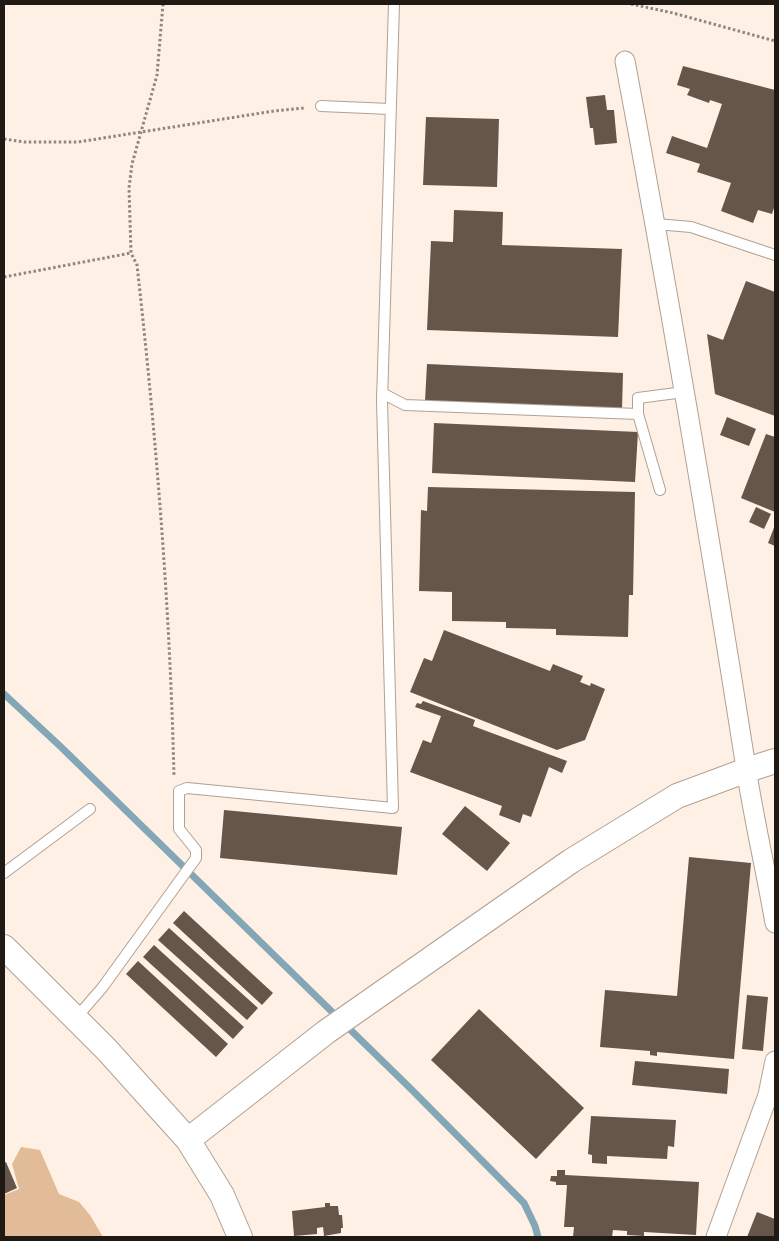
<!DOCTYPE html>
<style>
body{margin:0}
#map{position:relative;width:779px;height:1241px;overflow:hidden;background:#fef0e4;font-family:"IBM Plex Serif",serif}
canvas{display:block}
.frame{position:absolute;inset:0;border:5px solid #201a15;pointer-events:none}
</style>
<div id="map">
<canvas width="779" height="1241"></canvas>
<div class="frame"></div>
</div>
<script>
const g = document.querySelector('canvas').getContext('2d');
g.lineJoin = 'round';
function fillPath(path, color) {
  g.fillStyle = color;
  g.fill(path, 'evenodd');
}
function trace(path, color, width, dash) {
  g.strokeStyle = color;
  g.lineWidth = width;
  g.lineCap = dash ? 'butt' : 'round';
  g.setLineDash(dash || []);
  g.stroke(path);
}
fillPath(new Path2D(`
 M 21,1147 L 40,1150 L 59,1194 L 79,1202 L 90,1215 L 103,1237 L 4,1237 L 4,1195 L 19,1189 L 12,1164 Z`), '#e2bc98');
trace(new Path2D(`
 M 4,694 L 61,747 L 411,1089 L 524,1203 L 535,1226 L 538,1237`), '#84a7b8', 7);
fillPath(new Path2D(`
 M 683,66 L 775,90 L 775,205 L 772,214 L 758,210 L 753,223 L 721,211 L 731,183 L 697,172 L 700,164 L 666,153 L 672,136 L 707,148 L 722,104 L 710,100 L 709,103 L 687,95 L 690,89 L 677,85 Z
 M 605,95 L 607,110 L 614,110 L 617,143 L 595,145 L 593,128 L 590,128 L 586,97 Z
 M 426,117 L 499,119 L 497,187 L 423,185 Z
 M 454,210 L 503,212 L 502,245 L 622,249 L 618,337 L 427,330 L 431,241 L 453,242 Z
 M 746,281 L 775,292 L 775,416 L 715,394 L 707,334 L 723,340 Z
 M 427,364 L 623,373 L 622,409 L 425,401 Z
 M 727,417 L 756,429 L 749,446 L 720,435 Z
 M 434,423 L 638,432 L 635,482 L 432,473 Z
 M 766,434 L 775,437 L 775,512 L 741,498 Z
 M 428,487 L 635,492 L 633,595 L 629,595 L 628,637 L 556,635 L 556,629 L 506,628 L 506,622 L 452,621 L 452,592 L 419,591 L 421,510 L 427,511 Z
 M 756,507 L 771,514 L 764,529 L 749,522 Z
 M 775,525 L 775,546 L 768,543 Z
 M 444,630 L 550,671 L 553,664 L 583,676 L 580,682 L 590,686 L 591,683 L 605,689 L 585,740 L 557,750 L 410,692 L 424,658 L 432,661 Z
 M 423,701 L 475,720 L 473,726 L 567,761 L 562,773 L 549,767 L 531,817 L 523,814 L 520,823 L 499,815 L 502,806 L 410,772 L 423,740 L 431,743 L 441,716 L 415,707 L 417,703 L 421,704 Z
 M 465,806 L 510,843 L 487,871 L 442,834 Z
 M 224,810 L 402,827 L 397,875 L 220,858 Z
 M 689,857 L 751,863 L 734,1059 L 657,1052 L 657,1056 L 650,1055 L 650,1051 L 600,1047 L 605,990 L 677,996 Z
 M 184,911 L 273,993 L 262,1005 L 173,923 Z
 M 169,928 L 258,1008 L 247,1020 L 158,940 Z
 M 154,945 L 244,1027 L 233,1039 L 143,957 Z
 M 138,961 L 228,1044 L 216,1057 L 126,974 Z
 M 747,995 L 768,997 L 763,1051 L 742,1049 Z
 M 479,1009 L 584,1108 L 536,1159 L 431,1060 Z
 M 635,1061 L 729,1069 L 727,1094 L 632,1085 Z
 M 591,1116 L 676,1120 L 674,1147 L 668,1146 L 667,1159 L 607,1156 L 607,1164 L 592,1163 L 592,1155 L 588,1154 Z
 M 6,1162 L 17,1188 L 4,1194 L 4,1163 Z
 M 557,1170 L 565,1170 L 565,1175 L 699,1182 L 696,1235 L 644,1232 L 644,1236 L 627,1235 L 627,1231 L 613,1230 L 612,1237 L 573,1237 L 574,1227 L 564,1227 L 567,1185 L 556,1185 L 556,1182 L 550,1181 L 551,1176 L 557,1176 Z
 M 325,1203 L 330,1203 L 330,1206 L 338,1206 L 339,1215 L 342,1215 L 343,1228 L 341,1228 L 341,1233 L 324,1236 L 323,1227 L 317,1228 L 317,1234 L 294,1236 L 292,1211 L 325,1207 Z
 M 757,1212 L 775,1219 L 775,1237 L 747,1237 Z`), '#655649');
const service = new Path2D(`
 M 321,106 L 390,109
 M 656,224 L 691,227 L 775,255
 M 382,393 L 405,405 L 638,414 L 660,490
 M 638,414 L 638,398 L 684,392
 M 4,873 L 90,809
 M 76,1018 L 102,988 L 196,858 L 196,850 L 179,829 L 179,791 L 187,788 L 393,808 L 382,401 L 394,4`);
const minor = new Path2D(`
 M 625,61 C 669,296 709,532 746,768 C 754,820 766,871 775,923
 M 716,1237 L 768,1095 L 775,1061`);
const tertiary = new Path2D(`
 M 4,947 L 107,1050 L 188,1140 L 222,1195 L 240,1237
 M 188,1140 L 326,1032 L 571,861 L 677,796 L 747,770 L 775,761`);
trace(service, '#b1a193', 12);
trace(minor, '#b1a193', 21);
trace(tertiary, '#b1a193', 26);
trace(new Path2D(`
 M 163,4 L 157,75 L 132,164 L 129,188 L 131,253 L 137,265 C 156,435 170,606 174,777
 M 631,4 L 673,13 L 775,41
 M 4,139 L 24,142 L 78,142 L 274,111 L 305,108
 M 4,277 L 131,253`), '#8f857d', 3, [2.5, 2.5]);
trace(service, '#fff', 10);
trace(minor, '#fff', 19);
trace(tertiary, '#fff', 24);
</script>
